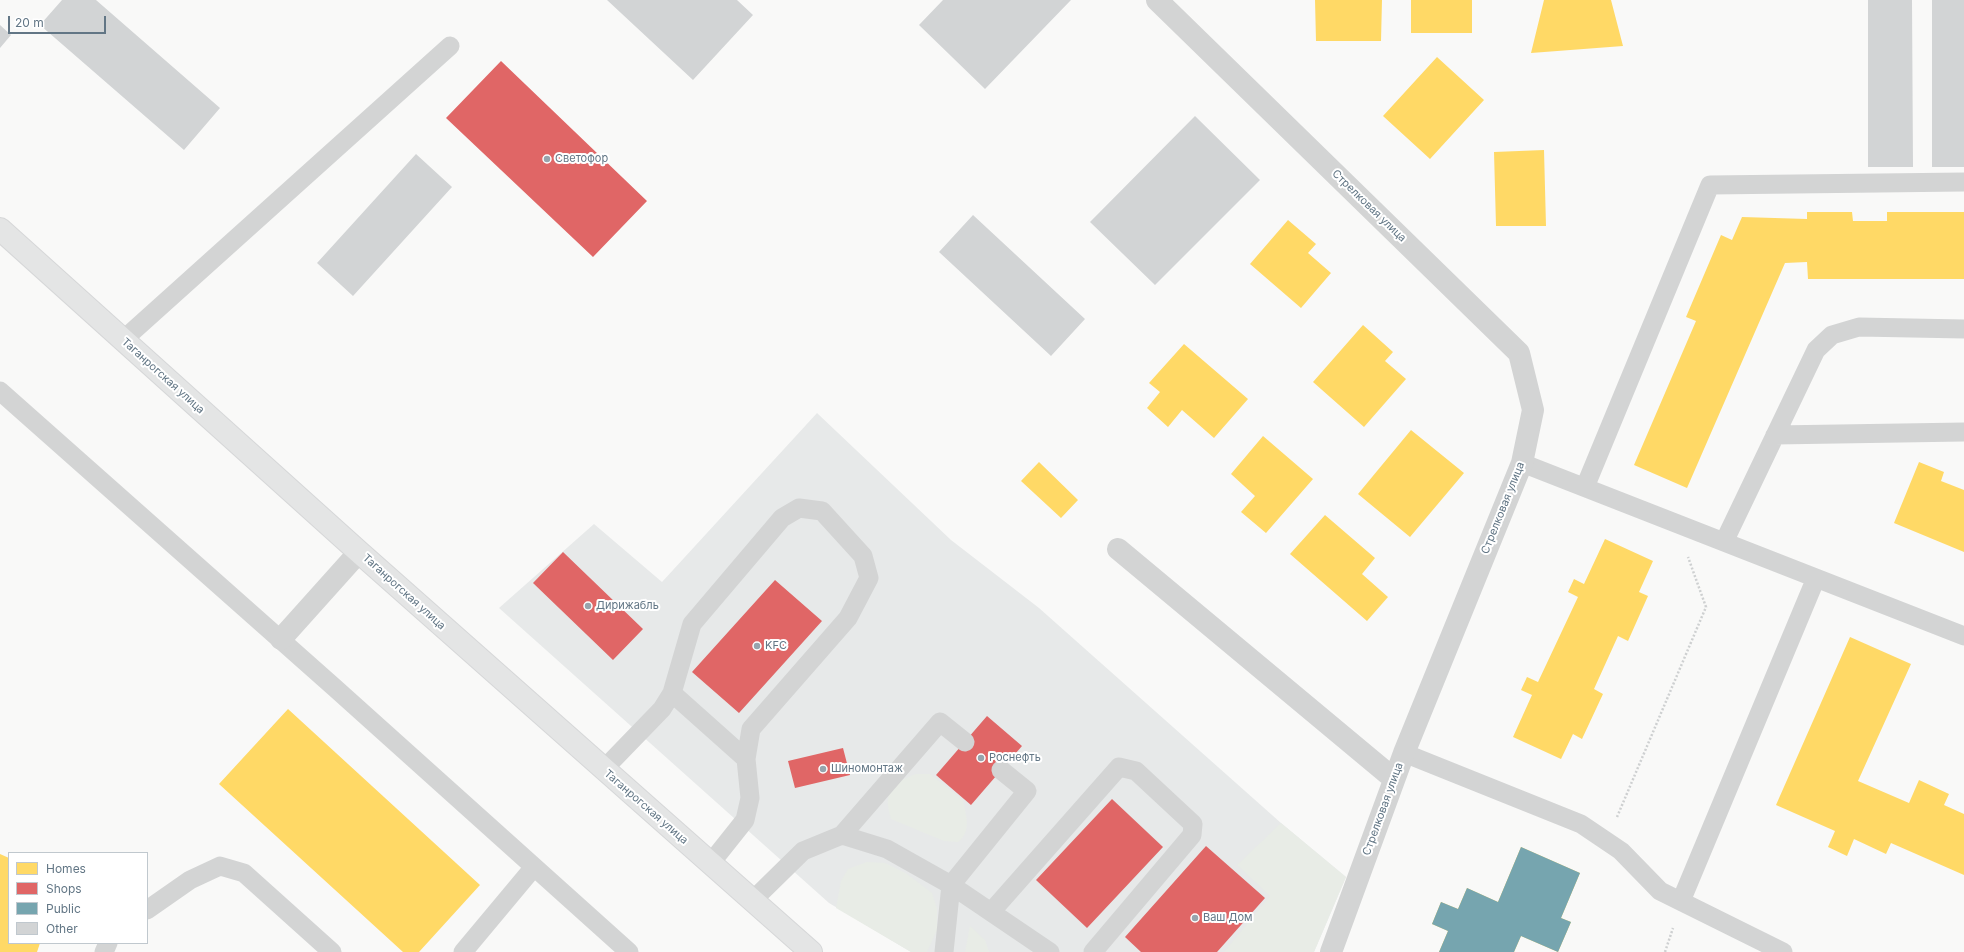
<!DOCTYPE html>
<meta charset="utf-8">
<style>
body{margin:0}
#map{position:relative;width:1964px;height:952px;overflow:hidden;background:#f9f9f8;font-family:Inter,sans-serif}
canvas{display:block}
.legend{position:absolute;left:8px;top:852px;width:140px;height:92px;box-sizing:border-box;background:#fff;border:1px solid #c0c8ce;margin:0;padding:5px 7px;list-style:none;font-size:12px;color:#627685}
.legend li{display:flex;align-items:center;gap:8px;height:20px}
.legend b{width:20px;border:1px solid #c0c8ce}
.scale{position:absolute;left:8px;top:16px;width:98px;height:18px;box-sizing:border-box;border:2px solid #627685;border-top:0;padding-left:5px;font-size:12px;line-height:14px;white-space:nowrap;color:#627685;-webkit-text-stroke:3px #fff;paint-order:stroke}
</style>
<div id="map">
<canvas width="1964" height="952"></canvas>
<ul class="legend">
<li><b style="height:11px;background:#ffd966"></b>Homes</li>
<li><b style="height:11px;background:#e06666"></b>Shops</li>
<li><b style="height:11px;background:#76a5af"></b>Public</li>
<li><b style="height:11px;background:#d2d4d5"></b>Other</li>
</ul>
<div class="scale">20 m</div>
</div>
<script>
const g = document.querySelector('canvas').getContext('2d');
g.lineJoin = 'round';
function fillPath(path, color) {
  g.fillStyle = color;
  g.fill(path, 'evenodd');
}
function trace(path, color, width, dash) {
  g.strokeStyle = color;
  g.lineWidth = width;
  g.lineCap = dash ? 'butt' : 'round';
  g.setLineDash(dash || []);
  g.stroke(path);
}
function label(font, color, halo, rows, align = 'center') {
  g.font = font + ' Inter,sans-serif';
  g.lineWidth = 4;
  g.setLineDash([]);
  g.textBaseline = 'middle';
  g.strokeStyle = halo;
  g.fillStyle = color;
  for (const [text, x, y, turn = 0] of rows) {
    g.save();
    g.translate(x, y);
    g.rotate((+turn || 0) * Math.PI / 180);
    g.textAlign = isNaN(turn) ? turn : align;
    if (halo) g.strokeText(text, 0, 0);
    g.fillText(text, 0, 0);
    g.restore();
  }
}
fillPath(new Path2D(`
 M 817,413 L 951,540 L 1039,608 L 1281,823 L 1346,877 L 1314,952 L 911,952 L 829,903 L 499,608 L 594,524 L 662,582 Z`), '#e7e9e9');
fillPath(new Path2D(`
 M 916,774 L 930,774 L 963,800 C 966,816 972,831 958,842 L 944,841 L 891,819 C 883,791 890,784 916,774 Z
 M 1281,823 L 1346,877 L 1314,952 L 1224,952 L 1270,896 L 1237,865 Z
 M 867,862 L 885,863 L 907,874 L 932,893 L 937,909 L 937,930 L 927,952 L 911,952 L 836,908 L 841,881 L 848,869 Z
 M 970,926 L 985,940 L 989,952 L 965,952 Z`), '#e8ece6');
fillPath(new Path2D(`
 M 1315,0 L 1382,0 L 1381,41 L 1316,41 Z
 M 1411,0 L 1472,0 L 1472,33 L 1411,33 Z
 M 1544,0 L 1611,0 L 1623,46 L 1531,53 Z
 M 1437,57 L 1484,100 L 1430,159 L 1383,116 Z
 M 1544,150 L 1546,226 L 1496,226 L 1494,152 Z
 M 1807,212 L 1852,212 L 1853,221 L 1887,221 L 1887,212 L 1964,212 L 1964,279 L 1808,279 L 1807,262 L 1785,263 L 1687,488 L 1634,465 L 1696,321 L 1686,317 L 1721,235 L 1732,240 L 1742,217 L 1807,219 Z
 M 1288,220 L 1316,244 L 1308,253 L 1331,273 L 1301,308 L 1250,264 Z
 M 1363,325 L 1393,352 L 1385,361 L 1406,379 L 1364,427 L 1313,382 Z
 M 1184,344 L 1248,399 L 1214,438 L 1182,410 L 1168,427 L 1147,408 L 1160,392 L 1149,383 Z
 M 1411,430 L 1464,473 L 1410,537 L 1358,494 Z
 M 1263,436 L 1313,479 L 1266,533 L 1241,512 L 1255,496 L 1231,474 Z
 M 1039,462 L 1078,500 L 1061,518 L 1021,481 Z
 M 1919,462 L 1944,472 L 1941,481 L 1964,490 L 1964,552 L 1894,523 Z
 M 1325,515 L 1375,558 L 1362,574 L 1388,597 L 1367,621 L 1290,554 Z
 M 1605,539 L 1653,561 L 1639,592 L 1648,596 L 1628,641 L 1618,636 L 1594,689 L 1603,694 L 1582,739 L 1573,734 L 1561,759 L 1513,737 L 1532,695 L 1521,690 L 1527,677 L 1538,682 L 1578,597 L 1568,592 L 1574,579 L 1584,584 Z
 M 1850,637 L 1911,664 L 1858,781 L 1909,803 L 1919,780 L 1949,794 L 1944,805 L 1964,814 L 1964,875 L 1891,843 L 1886,854 L 1854,839 L 1847,856 L 1828,847 L 1835,831 L 1776,805 Z
 M 288,709 L 480,885 L 419,952 L 403,952 L 219,784 Z
 M 1521,847 L 1580,873 L 1561,918 L 1571,922 L 1558,952 L 1521,936 L 1514,952 L 1439,952 L 1448,931 L 1432,924 L 1441,902 L 1458,909 L 1467,888 L 1498,902 Z
 M 0,854 L 9,858 L 9,943 L 40,943 L 37,952 L 0,952 Z`), '#ffd966');
fillPath(new Path2D(`
 M 501,61 L 647,201 L 593,257 L 446,118 Z
 M 563,552 L 643,629 L 613,660 L 533,583 Z
 M 775,580 L 822,621 L 739,713 L 692,672 Z
 M 987,716 L 1022,746 L 971,805 L 936,775 Z
 M 843,748 L 850,775 L 795,788 L 788,761 Z
 M 1112,799 L 1163,847 L 1087,928 L 1036,880 Z
 M 1206,846 L 1265,898 L 1217,952 L 1141,952 L 1125,937 Z`), '#e06666');
fillPath(new Path2D(`
 M 1521,847 L 1580,873 L 1561,918 L 1571,922 L 1558,952 L 1521,936 L 1514,952 L 1439,952 L 1448,931 L 1432,924 L 1441,902 L 1458,909 L 1467,888 L 1498,902 Z`), '#76a5af');
fillPath(new Path2D(`
 M 62,0 L 96,0 L 220,108 L 184,150 L 40,25 Z
 M 607,0 L 737,0 L 753,15 L 693,80 Z
 M 943,0 L 1071,0 L 985,89 L 919,25 Z
 M 1868,0 L 1912,0 L 1913,167 L 1868,167 Z
 M 1932,0 L 1964,0 L 1964,167 L 1932,167 Z
 M 0,25 L 11,35 L 0,48 Z
 M 1195,116 L 1260,180 L 1155,285 L 1090,222 Z
 M 416,154 L 452,187 L 353,296 L 317,263 Z
 M 973,215 L 1085,319 L 1051,356 L 939,252 Z`), '#d2d4d5');
const primary = new Path2D(`
 M 0,229 L 359,552 L 811,952`);
trace(primary, '#d6d7d8', 24);
trace(new Path2D(`
 M 1617,817 L 1706,607 L 1688,557
 M 1665,952 L 1673,928`), '#ced0d1', 2.5, [2, 2]);
trace(new Path2D(`
 M 123,340 L 450,46
 M 0,391 L 335,688 L 629,952
 M 1775,435 L 1964,432
 M 1522,463 L 1964,636
 M 1585,487 L 1710,185 L 1964,182
 M 1724,542 L 1816,350 L 1832,335 L 1859,327 L 1964,329
 M 672,693 L 746,759
 M 1404,753 L 1581,824 L 1621,851 L 1660,891 L 1783,952
 M 603,770 L 662,709 L 672,693 L 692,624 L 782,518 L 799,508 L 822,511 L 863,556 L 869,578 L 848,618 L 751,729 L 746,759 L 750,798 L 745,820 L 710,864
 M 842,835 L 940,722 L 965,742
 M 752,901 L 803,851 L 842,835 L 887,849 L 951,885 L 1050,952
 M 1681,901 L 1816,578
 M 147,910 L 190,880 L 220,866 L 244,873 L 332,952
 M 991,912 L 1119,767 L 1136,771 L 1193,824 L 1192,835 L 1093,952
 M 104,952 L 108,943
 M 463,952 L 534,867
 M 944,952 L 951,885 L 1027,791 L 1001,770`), '#d3d4d4', 19);
trace(new Path2D(`
 M 1157,0 L 1519,353 L 1533,410 L 1522,463 L 1404,753 L 1331,952
 M 1118,549 L 1394,779
 M 281,639 L 359,552`), '#d3d4d4', 22);
trace(primary, '#e4e5e5', 22);
for (const [x, y, r, color] of [
 [547,159,4,"#97a4ad"],
 [588,606,4,"#97a4ad"],
 [757,646,4,"#97a4ad"],
 [981,758,4,"#97a4ad"],
 [823,769,4,"#97a4ad"],
 [1195,918,4,"#97a4ad"]
]) {
  const dot = new Path2D();
  dot.arc(x, y, r, 0, 2 * Math.PI);
  g.fillStyle = color;
  g.fill(dot);
  trace(dot, '#fff', 1.5);
}
label('11px', '#627685', '#fff', [
 ["Светофор",555,159],
 ["Дирижабль",596,606],
 ["KFC",765,646],
 ["Роснефть",989,758],
 ["Шиномонтаж",831,769],
 ["Ваш Дом",1203,918]
], 'left');
label('11px', '#627685', '#fff', [
 ["Стрелковая улица",1369,206,44],
 ["Таганрогская улица",163,376,42],
 ["Стрелковая улица",1503,508,-68],
 ["Таганрогская улица",404,592,42],
 ["Таганрогская улица",646,807,41],
 ["Стрелковая улица",1383,809,-70]
]);
</script>
